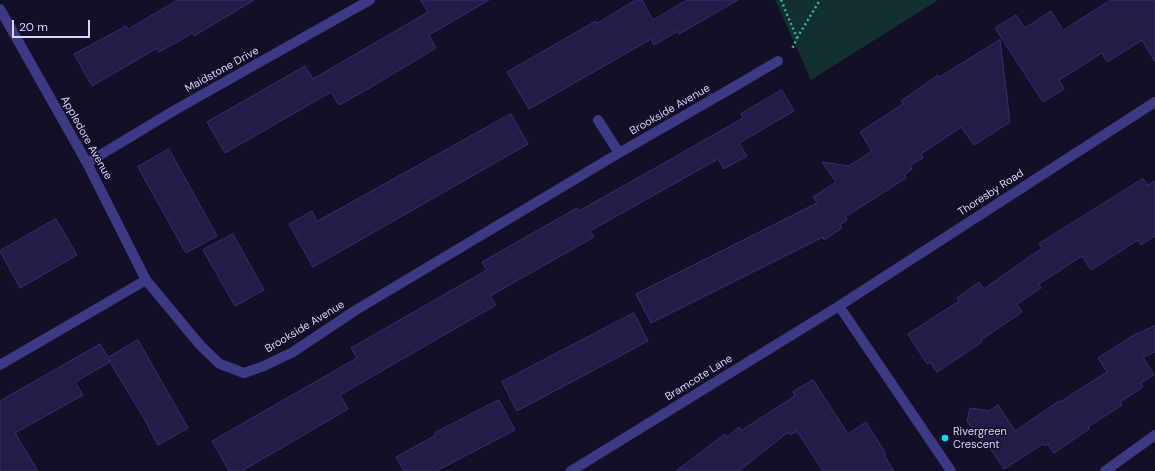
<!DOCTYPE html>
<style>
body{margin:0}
#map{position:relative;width:1155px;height:471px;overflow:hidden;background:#130f26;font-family:"DM Sans",sans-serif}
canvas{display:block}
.scale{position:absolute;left:12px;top:20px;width:78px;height:18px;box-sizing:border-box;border:2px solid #d9d4ff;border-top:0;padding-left:5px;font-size:12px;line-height:14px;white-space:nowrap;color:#d9d4ff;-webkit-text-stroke:3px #130f26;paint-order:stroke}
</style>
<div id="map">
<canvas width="1155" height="471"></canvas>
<div class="scale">20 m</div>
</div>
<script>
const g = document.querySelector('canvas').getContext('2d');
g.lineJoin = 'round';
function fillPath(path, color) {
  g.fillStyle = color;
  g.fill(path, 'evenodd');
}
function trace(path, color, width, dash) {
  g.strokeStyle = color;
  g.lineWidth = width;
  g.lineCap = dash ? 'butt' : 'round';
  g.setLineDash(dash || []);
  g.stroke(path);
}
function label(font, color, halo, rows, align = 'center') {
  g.font = font + ' "DM Sans",sans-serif';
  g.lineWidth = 3;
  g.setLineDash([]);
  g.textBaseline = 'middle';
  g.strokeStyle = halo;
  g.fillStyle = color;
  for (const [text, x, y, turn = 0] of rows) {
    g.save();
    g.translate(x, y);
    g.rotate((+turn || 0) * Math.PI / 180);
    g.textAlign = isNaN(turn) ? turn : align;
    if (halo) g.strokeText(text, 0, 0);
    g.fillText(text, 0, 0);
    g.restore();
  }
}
fillPath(new Path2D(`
 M 775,0 L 938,0 L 811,80 Z`), '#12302f');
const building = new Path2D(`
 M 178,0 L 254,0 L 194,36 L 193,33 L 159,52 L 157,48 L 92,86 L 74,54 L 126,26 L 128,29 Z
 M 421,0 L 489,0 L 429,35 L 436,48 L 366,90 L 339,105 L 331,92 L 225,153 L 207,122 L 305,66 L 313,79 L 428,12 Z
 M 636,0 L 642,0 L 653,20 L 687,0 L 738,0 L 679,34 L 678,31 L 654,45 L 651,39 L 529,109 L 507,72 L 596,21 L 597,23 Z
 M 1111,0 L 1155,0 L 1155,62 L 1142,40 L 1107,62 L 1102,53 L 1059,80 L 1064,89 L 1043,102 L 995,28 L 1016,15 L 1025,28 L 1051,11 L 1063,30 Z
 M 1000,40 L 1010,122 L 974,145 L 961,127 L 921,154 L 923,158 L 910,165 L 912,169 L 904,175 L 906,178 L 845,217 L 847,220 L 840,225 L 842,228 L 824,240 L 823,237 L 651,323 L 636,294 L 817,203 L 813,197 L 836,182 L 822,162 L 849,166 L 872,151 L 860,132 L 903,104 L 901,101 L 938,75 L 939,77 Z
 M 782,90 L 794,111 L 739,143 L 747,156 L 724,169 L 718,159 L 590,231 L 594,237 L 490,296 L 496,305 L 340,395 L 348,409 L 242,471 L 229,471 L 212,441 L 357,358 L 351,348 L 487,270 L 482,262 L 577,208 L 579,211 L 680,154 L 743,118 L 741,114 Z
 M 511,114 L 528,144 L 313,267 L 289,224 L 312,211 L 317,221 Z
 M 169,149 L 217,236 L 186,253 L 138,167 Z
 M 1143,179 L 1148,185 L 1155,181 L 1155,236 L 1141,245 L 1138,240 L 1091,270 L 1082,256 L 1039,284 L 1041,288 L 1017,304 L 1022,312 L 981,340 L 982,342 L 937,372 L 930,362 L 927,364 L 908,334 L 959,301 L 957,298 L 979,282 L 984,289 L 1042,248 L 1039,244 Z
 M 56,219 L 77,255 L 20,288 L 0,251 Z
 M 233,234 L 264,290 L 235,306 L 203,250 Z
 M 634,313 L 648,341 L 517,411 L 502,382 Z
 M 1155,326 L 1155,352 L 1143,357 L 1154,375 L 1141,383 L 1143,387 L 1120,402 L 1122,405 L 1088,427 L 1089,429 L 1054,453 L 1048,444 L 1045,446 L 1043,444 L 1004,469 L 989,447 L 986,449 L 967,421 L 970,408 L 989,411 L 998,405 L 1015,431 L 1059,401 L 1060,402 L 1107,372 L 1098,358 L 1134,335 Z
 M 138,340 L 188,428 L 158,445 L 145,420 L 108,359 L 110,362 L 75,382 L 83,395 L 15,433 L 38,471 L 0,471 L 0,401 L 100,344 L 108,357 Z
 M 813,380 L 848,434 L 866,422 L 886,454 L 884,455 L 894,471 L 823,471 L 797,431 L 790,435 L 788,432 L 739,471 L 676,471 L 725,434 L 727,437 L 739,427 L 742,430 L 795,396 L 793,392 Z
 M 499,400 L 515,430 L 436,471 L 404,471 L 396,457 L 436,435 L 435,433 Z`);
fillPath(building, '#241b47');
trace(building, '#3b2d73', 1);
trace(new Path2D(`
 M 781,0 L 797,38 L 792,49
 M 797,38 L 820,0`), '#2fb8b0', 2.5, [2, 3]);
trace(new Path2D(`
 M 732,88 L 778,61`), '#3d3a85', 10);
trace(new Path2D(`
 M 0,9 L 87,163 L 146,280
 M 598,120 L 619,153
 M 87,163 L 175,110 L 370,0
 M 839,306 L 951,471
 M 0,365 L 146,280 L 200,345 L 220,364 L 244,373 L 264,366 L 293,352 L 356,310 L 619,153 L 732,88
 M 1105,471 L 1155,435`), '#3d3a85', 10);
trace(new Path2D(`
 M 571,471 L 839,306 L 1155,102`), '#3d3a85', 10);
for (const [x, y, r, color] of [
 [945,438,4,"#00e5ff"]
]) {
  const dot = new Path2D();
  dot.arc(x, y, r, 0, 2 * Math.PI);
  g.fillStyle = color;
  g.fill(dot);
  trace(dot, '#130f26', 1.5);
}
label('11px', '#d9d4ff', '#130f26', [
 ["Maidstone Drive",222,70,-29],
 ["Brookside Avenue",670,110,-30],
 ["Appledore Avenue",86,138,61],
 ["Thoresby Road",991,193,-33],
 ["Brookside Avenue",305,327,-31],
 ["Bramcote Lane",699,378,-32]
]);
label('11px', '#d9d4ff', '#130f26', [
 ["Rivergreen",953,432],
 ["Crescent",953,445]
], 'left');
</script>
